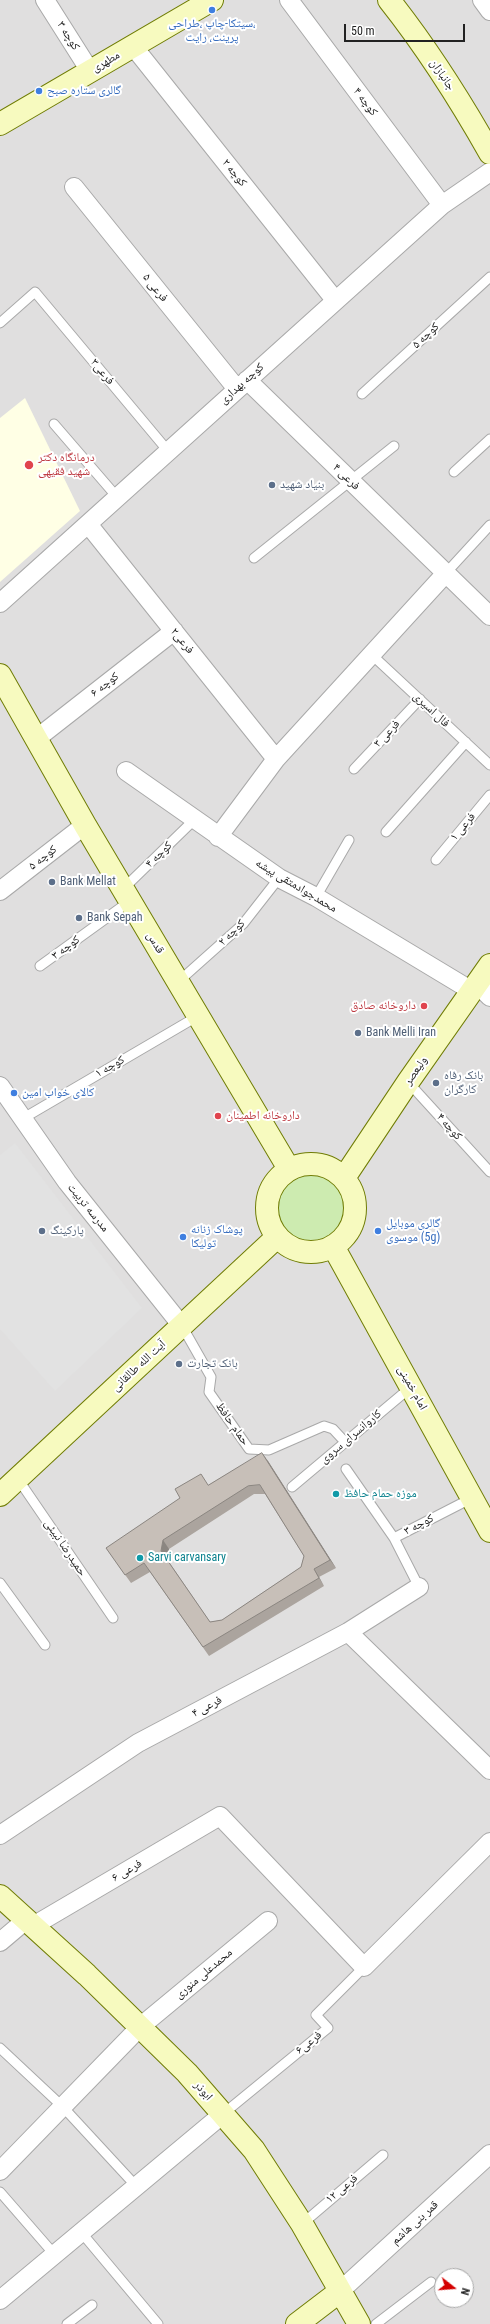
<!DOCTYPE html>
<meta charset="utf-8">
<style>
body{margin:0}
#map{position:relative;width:490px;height:2324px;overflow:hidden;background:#f2efe9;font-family:"Roboto Condensed",sans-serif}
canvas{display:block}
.north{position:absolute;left:434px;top:2268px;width:40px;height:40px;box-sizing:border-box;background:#fff;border:1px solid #a7a7a7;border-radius:50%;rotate:107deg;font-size:11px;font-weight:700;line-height:16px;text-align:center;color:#222}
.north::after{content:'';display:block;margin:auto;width:14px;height:18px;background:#d40000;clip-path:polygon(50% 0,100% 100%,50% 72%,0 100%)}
.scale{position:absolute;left:344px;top:24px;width:121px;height:18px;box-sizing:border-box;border:2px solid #222;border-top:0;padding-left:5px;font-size:12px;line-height:14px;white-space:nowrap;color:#222;-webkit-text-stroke:3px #fff;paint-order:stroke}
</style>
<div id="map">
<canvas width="490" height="2324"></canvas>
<div class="north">N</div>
<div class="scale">50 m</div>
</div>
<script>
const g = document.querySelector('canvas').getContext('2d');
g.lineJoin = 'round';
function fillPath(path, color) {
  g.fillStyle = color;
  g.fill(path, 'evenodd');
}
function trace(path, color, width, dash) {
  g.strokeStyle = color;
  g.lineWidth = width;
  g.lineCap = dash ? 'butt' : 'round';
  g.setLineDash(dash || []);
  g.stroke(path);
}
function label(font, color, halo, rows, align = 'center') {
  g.font = font + ' "Roboto Condensed","Noto Naskh Arabic",sans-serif';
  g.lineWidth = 4;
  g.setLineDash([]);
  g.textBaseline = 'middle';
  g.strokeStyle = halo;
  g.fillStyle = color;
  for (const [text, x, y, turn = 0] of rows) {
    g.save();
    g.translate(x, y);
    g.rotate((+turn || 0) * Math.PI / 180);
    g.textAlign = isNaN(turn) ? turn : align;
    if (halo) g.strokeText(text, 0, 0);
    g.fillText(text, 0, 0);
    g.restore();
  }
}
fillPath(new Path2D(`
 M 0,0 L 490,0 L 490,2324 L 0,2324 ZM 442,2276 L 466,2276 L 466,2300 L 442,2300 Z`), '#e0dfdf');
fillPath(new Path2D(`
 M 25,398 L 80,511 L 0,582 L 0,418 Z`), '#ffffe5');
fillPath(new Path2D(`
 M 311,1173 C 366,1184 346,1251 303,1242 C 292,1240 283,1230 270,1226 C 279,1199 278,1178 311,1173 Z`), '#cdebb0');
fillPath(new Path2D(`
 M 15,1143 L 142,1308 L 55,1391 L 0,1329 L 0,1155 Z`), '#e2e2e2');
const lane = new Path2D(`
 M 0,323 L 35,292 L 168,451
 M 362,394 L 490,277
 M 54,424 L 117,497
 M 454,472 L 490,439
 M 254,558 L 394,446
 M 446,573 L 490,525
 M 371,654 L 490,765
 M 354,769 L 420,699
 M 386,832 L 466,742
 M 436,860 L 490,795
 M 123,889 L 194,820
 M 316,897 L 349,840
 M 40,966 L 130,901
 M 178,982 L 243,924 L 279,878
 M 408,1082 L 490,1172
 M 22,1119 L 198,1016
 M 182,1326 L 211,1377 L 209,1392 L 249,1449 L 269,1450 L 324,1426 L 333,1429 L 345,1442
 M 346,1469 L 394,1538
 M 18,1479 L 113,1618
 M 292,1487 L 411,1387
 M 0,1583 L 45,1645
 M 419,1587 L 394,1538 L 472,1498
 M 0,2048 L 63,2107 L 136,2186
 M 223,2114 L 328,2028 L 316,2015 L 364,1967
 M 0,2192 L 54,2254
 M 302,2224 L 383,2155
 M 81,2232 L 158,2324
 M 67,2324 L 92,2305
 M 376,2324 L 431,2282`);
const street = new Path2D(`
 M 45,0 L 90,71
 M 289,0 L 442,205
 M 482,0 L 490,11
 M 133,46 L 335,300
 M 74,187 L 237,389
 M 247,380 L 490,616
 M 88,524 L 276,759
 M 0,603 L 442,205 L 490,172
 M 36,739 L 174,631
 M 126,771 L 279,878 L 316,897 L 472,991
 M 218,837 L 276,759 L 446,573
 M 0,891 L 85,825
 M 477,984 L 490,997
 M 0,1086 L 67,1182 L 182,1326
 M 348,1632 L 490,1770
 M 0,1835 L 138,1743 L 348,1632 L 419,1587
 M 33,1926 L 220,1816 L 364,1967 L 490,1842
 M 0,1942 L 26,1920
 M 0,2171 L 140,2027 L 268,1921
 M 339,2292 L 490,2154
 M 0,2300 L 223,2114`);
const secondary = new Path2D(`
 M 389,0 C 427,48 460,100 490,153
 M 0,124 L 212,0
 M 0,675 L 85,825 L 289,1169
 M267 1208a44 44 0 1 1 88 0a44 44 0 1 1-88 0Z
 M 344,1178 L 408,1082 L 490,965
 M 333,1246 L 490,1531
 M 0,1495 L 277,1237
 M 0,1896 L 87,1975 L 187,2073 L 254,2150 L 302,2224 L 359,2324
 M 297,2324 L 339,2292`);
trace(lane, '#a9a9a9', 11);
trace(street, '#a9a9a9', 20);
trace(secondary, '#707d05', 24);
trace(lane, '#fff', 9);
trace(street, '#fff', 18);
trace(secondary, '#f7fabf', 22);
fillPath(new Path2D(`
 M 268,1461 L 336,1568 L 319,1577 L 324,1586 L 209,1656 L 150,1572 L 131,1583 L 106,1548 ZM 254,1494 L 265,1494 L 304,1556 L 301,1567 L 222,1620 L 210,1622 L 167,1559 L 169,1549 Z`), '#aba49e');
fillPath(new Path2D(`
 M 262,1453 L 268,1461 L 336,1568 L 330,1560 Z
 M 163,1540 L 169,1549 L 167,1559 L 161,1551 Z
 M 314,1569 L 319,1577 L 324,1586 L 319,1578 Z`), '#8b8681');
const building = new Path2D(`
 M 262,1453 L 330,1560 L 314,1569 L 319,1578 L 203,1647 L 144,1563 L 125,1575 L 106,1548 L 180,1498 L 175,1489 L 201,1474 L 208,1485 ZM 260,1485 L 304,1556 L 301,1567 L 222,1620 L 210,1622 L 161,1551 L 163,1540 L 248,1486 Z`);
fillPath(building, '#c7bfb8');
trace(building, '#8b8681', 1);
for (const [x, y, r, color] of [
 [212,10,4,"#3f7fe0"],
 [39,91,4,"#3f7fe0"],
 [29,465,5,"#e0444e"],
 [272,485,4,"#5c6f8a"],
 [52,882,4,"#5c6f8a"],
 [79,918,4,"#5c6f8a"],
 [424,1006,4,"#e0444e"],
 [358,1033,4,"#5c6f8a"],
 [436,1083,4,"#5c6f8a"],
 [14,1093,4,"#3f7fe0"],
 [218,1116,4,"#e0444e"],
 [42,1231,4,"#5c6f8a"],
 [378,1231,4,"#3f7fe0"],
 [183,1237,4,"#3f7fe0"],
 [179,1364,4,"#5c6f8a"],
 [336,1494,4,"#0f9aa8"],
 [140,1558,4,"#0f9aa8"]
]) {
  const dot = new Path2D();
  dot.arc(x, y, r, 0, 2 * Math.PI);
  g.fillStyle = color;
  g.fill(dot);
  trace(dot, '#fff', 1.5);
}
label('12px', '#366cbe', '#fff', [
 ["سیتکا-چاپ ،طراحی،",212,24,"center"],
 ["پرینت، رایت",212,38,"center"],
 ["گالری ستاره صبح",47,91],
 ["کالای خواب امین",22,1093],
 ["گالری موبایل",386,1224],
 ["موسوی (5g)",386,1238],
 ["پوشاک زنانه",191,1230],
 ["تولیکا",191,1244]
], 'left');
label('12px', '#222', '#fff', [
 ["کوچه ۳",68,36,58],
 ["مطهری",106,62,-30],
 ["جانبازان",442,75,56],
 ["کوچه ۴",365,102,53],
 ["کوچه ۲",234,173,51],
 ["فرعی ۵",155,288,51],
 ["کوچه ۵",426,336,-43],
 ["فرعی۳",102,372,50],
 ["کوچه بهداری",242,384,-42],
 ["فرعی ۴",346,477,44],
 ["فرعی۲",182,641,51],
 ["کوچه ۶",105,685,-38],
 ["فال اسیری",431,710,43],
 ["فرعی ۳",387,734,-47],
 ["فرعی ۱",463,827,-50],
 ["کوچه ۴",159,855,-44],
 ["کوچه ۵",43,858,-38],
 ["محمدجوادمتقی پیشه",296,886,31],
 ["کوچه ۲",232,933,-44],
 ["قدس",155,943,59],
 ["کوچه ۳",66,948,-36],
 ["کوچه ۱",110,1067,-30],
 ["ولیعصر",416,1071,-55],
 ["کوچه ۴",449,1127,48],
 ["مدرسه تربیت",88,1208,51],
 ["آیت الله طالقانی",139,1366,-43],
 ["امام خمینی",412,1388,61],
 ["حمام حافظ",232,1424,55],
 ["کاروانسرای سروی",351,1437,-40],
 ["کوچه ۳",419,1525,-27],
 ["حمیدرضا نبیئی",65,1548,56],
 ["فرعی ۴",207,1707,-28],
 ["فرعی ۶",127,1871,-30],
 ["محمدعلی منوری",204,1974,-40],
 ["فرعی۶",309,2043,-38],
 ["ابوذر",203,2091,49],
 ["فرعی ۱۲",342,2189,-40],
 ["قمر بنی هاشم",415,2223,-42]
]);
label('12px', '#be3a42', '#fff', [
 ["درمانگاه دکتر",38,458],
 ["شهید فقیهی",38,472],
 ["داروخانه صادق",416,1006,"right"],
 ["داروخانه اطمینان",226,1116]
], 'left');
label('12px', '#4e5e75', '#fff', [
 ["بنیاد شهید",280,485],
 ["Bank Mellat",60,882],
 ["Bank Sepah",87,918],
 ["Bank Melli Iran",366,1033],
 ["بانک رفاه",444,1076],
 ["کارگران",444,1090],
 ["پارکینگ",50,1231],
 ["بانک تجارت",187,1364]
], 'left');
label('12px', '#0d838f', '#fff', [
 ["موزه حمام حافظ",344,1494],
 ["Sarvi carvansary",148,1558]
], 'left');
</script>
